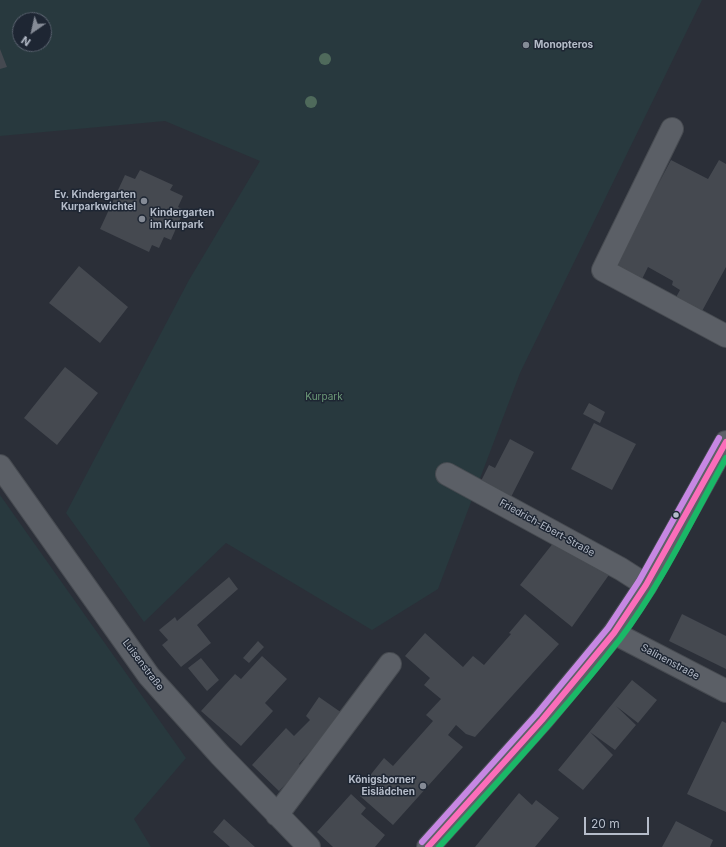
<!DOCTYPE html>
<meta charset="utf-8">
<style>
body{margin:0}
#map{position:relative;width:726px;height:847px;overflow:hidden;background:#2b2f38;font-family:Inter,sans-serif}
canvas{display:block}
.north{position:absolute;left:12px;top:12px;width:40px;height:40px;box-sizing:border-box;background:#1e2633;border:1px solid #5a626f;border-radius:50%;rotate:214deg;font-size:11px;font-weight:700;line-height:16px;text-align:center;color:#b5bcc9}
.north::after{content:'';display:block;margin:auto;width:14px;height:18px;background:#858b96;clip-path:polygon(50% 0,100% 100%,50% 72%,0 100%)}
.scale{position:absolute;left:584px;top:817px;width:65px;height:18px;box-sizing:border-box;border:2px solid #b5bcc9;border-top:0;padding-left:5px;font-size:12px;line-height:14px;white-space:nowrap;color:#b5bcc9;-webkit-text-stroke:3px #1e2633;paint-order:stroke}
</style>
<div id="map">
<canvas width="726" height="847"></canvas>
<div class="north">N</div>
<div class="scale">20 m</div>
</div>
<script>
const g = document.querySelector('canvas').getContext('2d');
g.lineJoin = 'round';
function fillPath(path, color) {
  g.fillStyle = color;
  g.fill(path, 'evenodd');
}
function trace(path, color, width, dash) {
  g.strokeStyle = color;
  g.lineWidth = width;
  g.lineCap = dash ? 'butt' : 'round';
  g.setLineDash(dash || []);
  g.stroke(path);
}
function label(font, color, halo, rows, align = 'center') {
  g.font = font + ' Inter,sans-serif';
  g.lineWidth = 3;
  g.setLineDash([]);
  g.textBaseline = 'middle';
  g.strokeStyle = halo;
  g.fillStyle = color;
  for (const [text, x, y, turn = 0] of rows) {
    g.save();
    g.translate(x, y);
    g.rotate((+turn || 0) * Math.PI / 180);
    g.textAlign = isNaN(turn) ? turn : align;
    if (halo) g.strokeText(text, 0, 0);
    g.fillText(text, 0, 0);
    g.restore();
  }
}
fillPath(new Path2D(`
 M 0,0 L 702,0 L 520,373 L 438,589 L 372,630 L 226,543 L 144,622 L 66,513 L 189,280 L 260,161 L 165,121 L 0,136 ZM 20,20 L 44,20 L 44,44 L 20,44 Z
 M 0,495 L 186,758 L 134,819 L 151,847 L 0,847 Z`), '#28393e');
fillPath(new Path2D(`
 M521 45a5 5 0 1 1 10 0a5 5 0 1 1-10 0Z
 M 0,49 L 7,67 L 0,69 Z
 M 671,160 L 708,179 L 719,160 L 726,164 L 726,267 L 701,313 L 675,299 L 680,290 L 672,285 L 673,281 L 648,267 L 641,281 L 614,267 Z
 M 140,170 L 173,185 L 170,190 L 183,196 L 178,207 L 184,210 L 171,240 L 164,237 L 159,248 L 152,245 L 149,252 L 100,229 L 125,175 L 135,179 Z
 M 79,266 L 128,307 L 100,343 L 49,303 Z
 M 65,367 L 98,393 L 57,445 L 24,418 Z
 M 589,403 L 605,412 L 600,423 L 583,414 Z
 M 594,423 L 636,444 L 612,490 L 571,469 Z
 M 510,439 L 534,452 L 511,497 L 481,481 L 489,465 L 495,468 Z
 M 554,542 L 611,572 L 572,627 L 520,585 Z
 M 229,577 L 238,589 L 197,625 L 211,643 L 181,667 L 162,645 L 168,640 L 159,630 L 175,617 L 177,621 Z
 M 525,614 L 559,644 L 475,737 L 466,734 L 456,725 L 448,735 L 463,747 L 393,825 L 360,796 L 373,782 L 368,778 L 384,758 L 393,766 L 433,721 L 426,715 L 441,699 L 424,685 L 430,678 L 405,656 L 425,633 L 463,667 L 473,656 L 484,665 L 511,634 L 509,633 Z
 M 682,614 L 726,636 L 726,669 L 669,641 Z
 M 258,641 L 264,647 L 249,663 L 243,658 Z
 M 262,656 L 287,679 L 265,703 L 273,711 L 241,746 L 201,711 L 235,674 L 241,679 Z
 M 201,658 L 219,680 L 207,691 L 188,668 Z
 M 632,680 L 657,700 L 638,723 L 616,706 L 636,725 L 615,750 L 590,732 L 613,755 L 583,790 L 558,770 Z
 M 319,697 L 342,713 L 328,732 L 299,764 L 302,767 L 279,791 L 252,765 L 286,728 L 294,736 L 310,720 L 306,716 Z
 M 722,721 L 726,723 L 726,812 L 687,794 Z
 M 519,793 L 532,805 L 536,800 L 559,818 L 535,847 L 475,847 Z
 M 351,794 L 366,808 L 361,814 L 385,835 L 375,847 L 333,847 L 317,832 Z
 M 224,819 L 255,847 L 230,847 L 213,832 Z
 M 676,821 L 713,840 L 710,847 L 662,847 Z`), '#454950');
const minor = new Path2D(`
 M 672,129 L 603,270 L 726,336
 M 0,466 L 149,676 L 220,755 L 309,847
 M 447,474 L 621,569 L 646,585
 M 614,633 L 726,691
 M 277,815 L 390,664`);
const major = new Path2D(`
 M 428,847 L 542,720 L 614,633 L 646,585 L 726,442`);
trace(minor, '#474b51', 24);
trace(major, '#464a52', 24);
trace(minor, '#5b5f66', 22);
trace(major, '#5d6168', 22);
trace(new Path2D(`
 M 428,847 L 542,720 L 614,633 L 646,585 L 726,442`), '#fb6dba', 6);
trace(new Path2D(`
 M 439,847 C 500,779 564,711 620,639 C 661,585 693,517 726,458`), '#1ab867', 6);
trace(new Path2D(`
 M 422,842 L 536,715 L 608,628 L 639,581 L 719,438`), '#c787e3', 6);
g.fillStyle = '#4f6a5b';
for (const [x, y] of [
 [325,59],
 [311,102]
]) {
  g.beginPath();
  g.arc(x, y, 6, 0, 2 * Math.PI);
  g.fill();
}
for (const [x, y, r, color] of [
 [526,45,4,"#858b96"],
 [144,201,4,"#858b96"],
 [142,219,4,"#858b96"],
 [676,515,3.5,"#b5bcc9"],
 [423,786,4,"#858b96"]
]) {
  const dot = new Path2D();
  dot.arc(x, y, r, 0, 2 * Math.PI);
  g.fillStyle = color;
  g.fill(dot);
  trace(dot, '#1e2633', 1.5);
}
label('bold 10px', '#b5bcc9', '#1e2633', [
 ["Monopteros",534,45],
 ["Ev. Kindergarten",136,195,"right"],
 ["Kurparkwichtel",136,207,"right"],
 ["Kindergarten",150,213],
 ["im Kurpark",150,225],
 ["Königsborner",415,780,"right"],
 ["Eislädchen",415,792,"right"]
], 'left');
label('10px', '#6c9a78', '#1e2633', [
 ["Kurpark",324,397]
]);
label('10px', '#b5bcc9', '#1e2633', [
 ["Friedrich-Ebert-Straße",547,528,29],
 ["Salinenstraße",670,662,28],
 ["Luisenstraße",143,665,53]
]);
</script>
